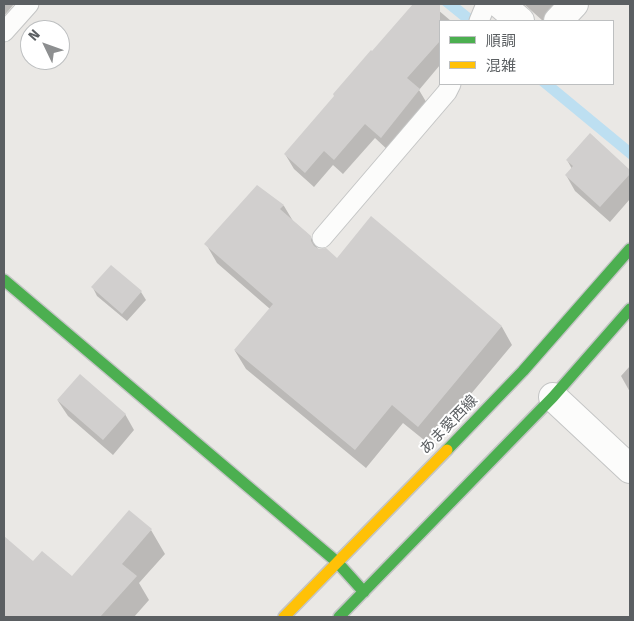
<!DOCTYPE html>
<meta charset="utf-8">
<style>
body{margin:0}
#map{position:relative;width:634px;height:621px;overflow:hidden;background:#eae8e5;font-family:"Fira Sans","Noto Sans JP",sans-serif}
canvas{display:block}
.frame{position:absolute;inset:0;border:5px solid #5b5f62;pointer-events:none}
.legend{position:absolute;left:439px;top:20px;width:175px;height:65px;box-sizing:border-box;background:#fff;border:1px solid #bdbfc0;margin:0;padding:6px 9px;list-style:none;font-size:15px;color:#5b5f62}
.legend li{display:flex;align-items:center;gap:10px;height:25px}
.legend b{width:25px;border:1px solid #bdbfc0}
.north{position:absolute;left:20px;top:20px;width:50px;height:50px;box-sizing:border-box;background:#fff;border:1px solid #bdbfc0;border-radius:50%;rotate:312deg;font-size:14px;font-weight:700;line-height:20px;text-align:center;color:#5b5f62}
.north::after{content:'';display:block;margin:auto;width:18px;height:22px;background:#8d8f90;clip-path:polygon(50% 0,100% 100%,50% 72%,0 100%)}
</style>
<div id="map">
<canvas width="634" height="621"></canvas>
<div class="frame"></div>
<ul class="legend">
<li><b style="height:6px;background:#4caf50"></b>順調</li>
<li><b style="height:6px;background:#ffc107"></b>混雑</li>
</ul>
<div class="north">N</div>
</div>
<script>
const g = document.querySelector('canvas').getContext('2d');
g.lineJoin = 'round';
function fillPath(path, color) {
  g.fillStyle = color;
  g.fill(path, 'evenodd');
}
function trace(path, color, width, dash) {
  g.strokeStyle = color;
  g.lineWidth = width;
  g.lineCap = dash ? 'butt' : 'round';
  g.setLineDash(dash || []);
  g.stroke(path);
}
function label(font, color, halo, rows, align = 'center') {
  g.font = font + ' "Fira Sans","Noto Sans JP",sans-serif';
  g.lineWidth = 4;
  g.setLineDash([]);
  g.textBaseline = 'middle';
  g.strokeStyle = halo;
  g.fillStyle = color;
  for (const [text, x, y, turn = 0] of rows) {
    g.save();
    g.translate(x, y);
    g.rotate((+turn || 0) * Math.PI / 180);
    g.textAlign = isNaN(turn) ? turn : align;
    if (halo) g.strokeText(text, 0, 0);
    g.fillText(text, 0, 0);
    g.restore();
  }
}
fillPath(new Path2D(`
 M 441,4 L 459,4 L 480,21 L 462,21 Z
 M 538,84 L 555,84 L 630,146 L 630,160 Z`), '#bddff1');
fillPath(new Path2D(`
 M 4,4 L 14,4 L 4,16 Z
 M 415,4 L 431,4 L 451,21 L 440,21 L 440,65 L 419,90 L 428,105 L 390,152 L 375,138 L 343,174 L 333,165 L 314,187 L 294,169 L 285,154 Z
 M 524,4 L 566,4 L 551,21 L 543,21 Z
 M 590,135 L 630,171 L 630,199 L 610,222 L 575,191 L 566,175 L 572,169 L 567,160 Z
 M 257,186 L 284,206 L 293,221 L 310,236 L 318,249 L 337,259 L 372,218 L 502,327 L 512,345 L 429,444 L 403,423 L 366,468 L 246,369 L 235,351 L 270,309 L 217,263 L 206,244 Z
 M 93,288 L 141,292 L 146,300 L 127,321 L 97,296 Z
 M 630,366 L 630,392 L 621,376 Z
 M 58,401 L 125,414 L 134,430 L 113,455 L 68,416 Z
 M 151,530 L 165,554 L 139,583 L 149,600 L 134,617 L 4,617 L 4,537 L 33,563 L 72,578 Z`), '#0003');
fillPath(new Path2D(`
 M 413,4 L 440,4 L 440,41 L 407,78 L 420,89 L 381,138 L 365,124 L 334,160 L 324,151 L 305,173 L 284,154 L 334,96 L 333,94 L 371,50 L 372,51 Z
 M 590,133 L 630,170 L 630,174 L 600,207 L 565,175 L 573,166 L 566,160 Z
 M 257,185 L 284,205 L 280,209 L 311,236 L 311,241 L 314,246 L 319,249 L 326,248 L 337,258 L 371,216 L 502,326 L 418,427 L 392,405 L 355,450 L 234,350 L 273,304 L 204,244 Z
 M 111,265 L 142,291 L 122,314 L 91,287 Z
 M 80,374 L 126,414 L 103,440 L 57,400 Z
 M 129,510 L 152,529 L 122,564 L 137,576 L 100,617 L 4,617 L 4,536 L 33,561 L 42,551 L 72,576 Z`), '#d1cfce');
const lane = new Path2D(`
 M 479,21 L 486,4
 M 4,32 L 29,4
 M 322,238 L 447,92 L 451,84`);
const street = new Path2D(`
 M 500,4 L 520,21
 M 558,21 L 574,4
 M 553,397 L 630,469`);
const fast = new Path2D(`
 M 4,280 L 337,562 L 364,592
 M 447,450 L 523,371 L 630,249
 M 339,617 L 553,397 L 630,309`);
const slow = new Path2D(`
 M 284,617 L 447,450`);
trace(lane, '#c4c5c5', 21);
trace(street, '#c4c5c5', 30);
trace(fast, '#c4c5c5', 14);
trace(slow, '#c4c5c5', 14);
trace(lane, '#fcfcfb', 19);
trace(street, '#fcfcfb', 28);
trace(fast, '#4caf50', 11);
trace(slow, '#ffc107', 11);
label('15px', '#5b5f62', '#fff', [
 ["あま愛西線",449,425,-46]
]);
</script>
